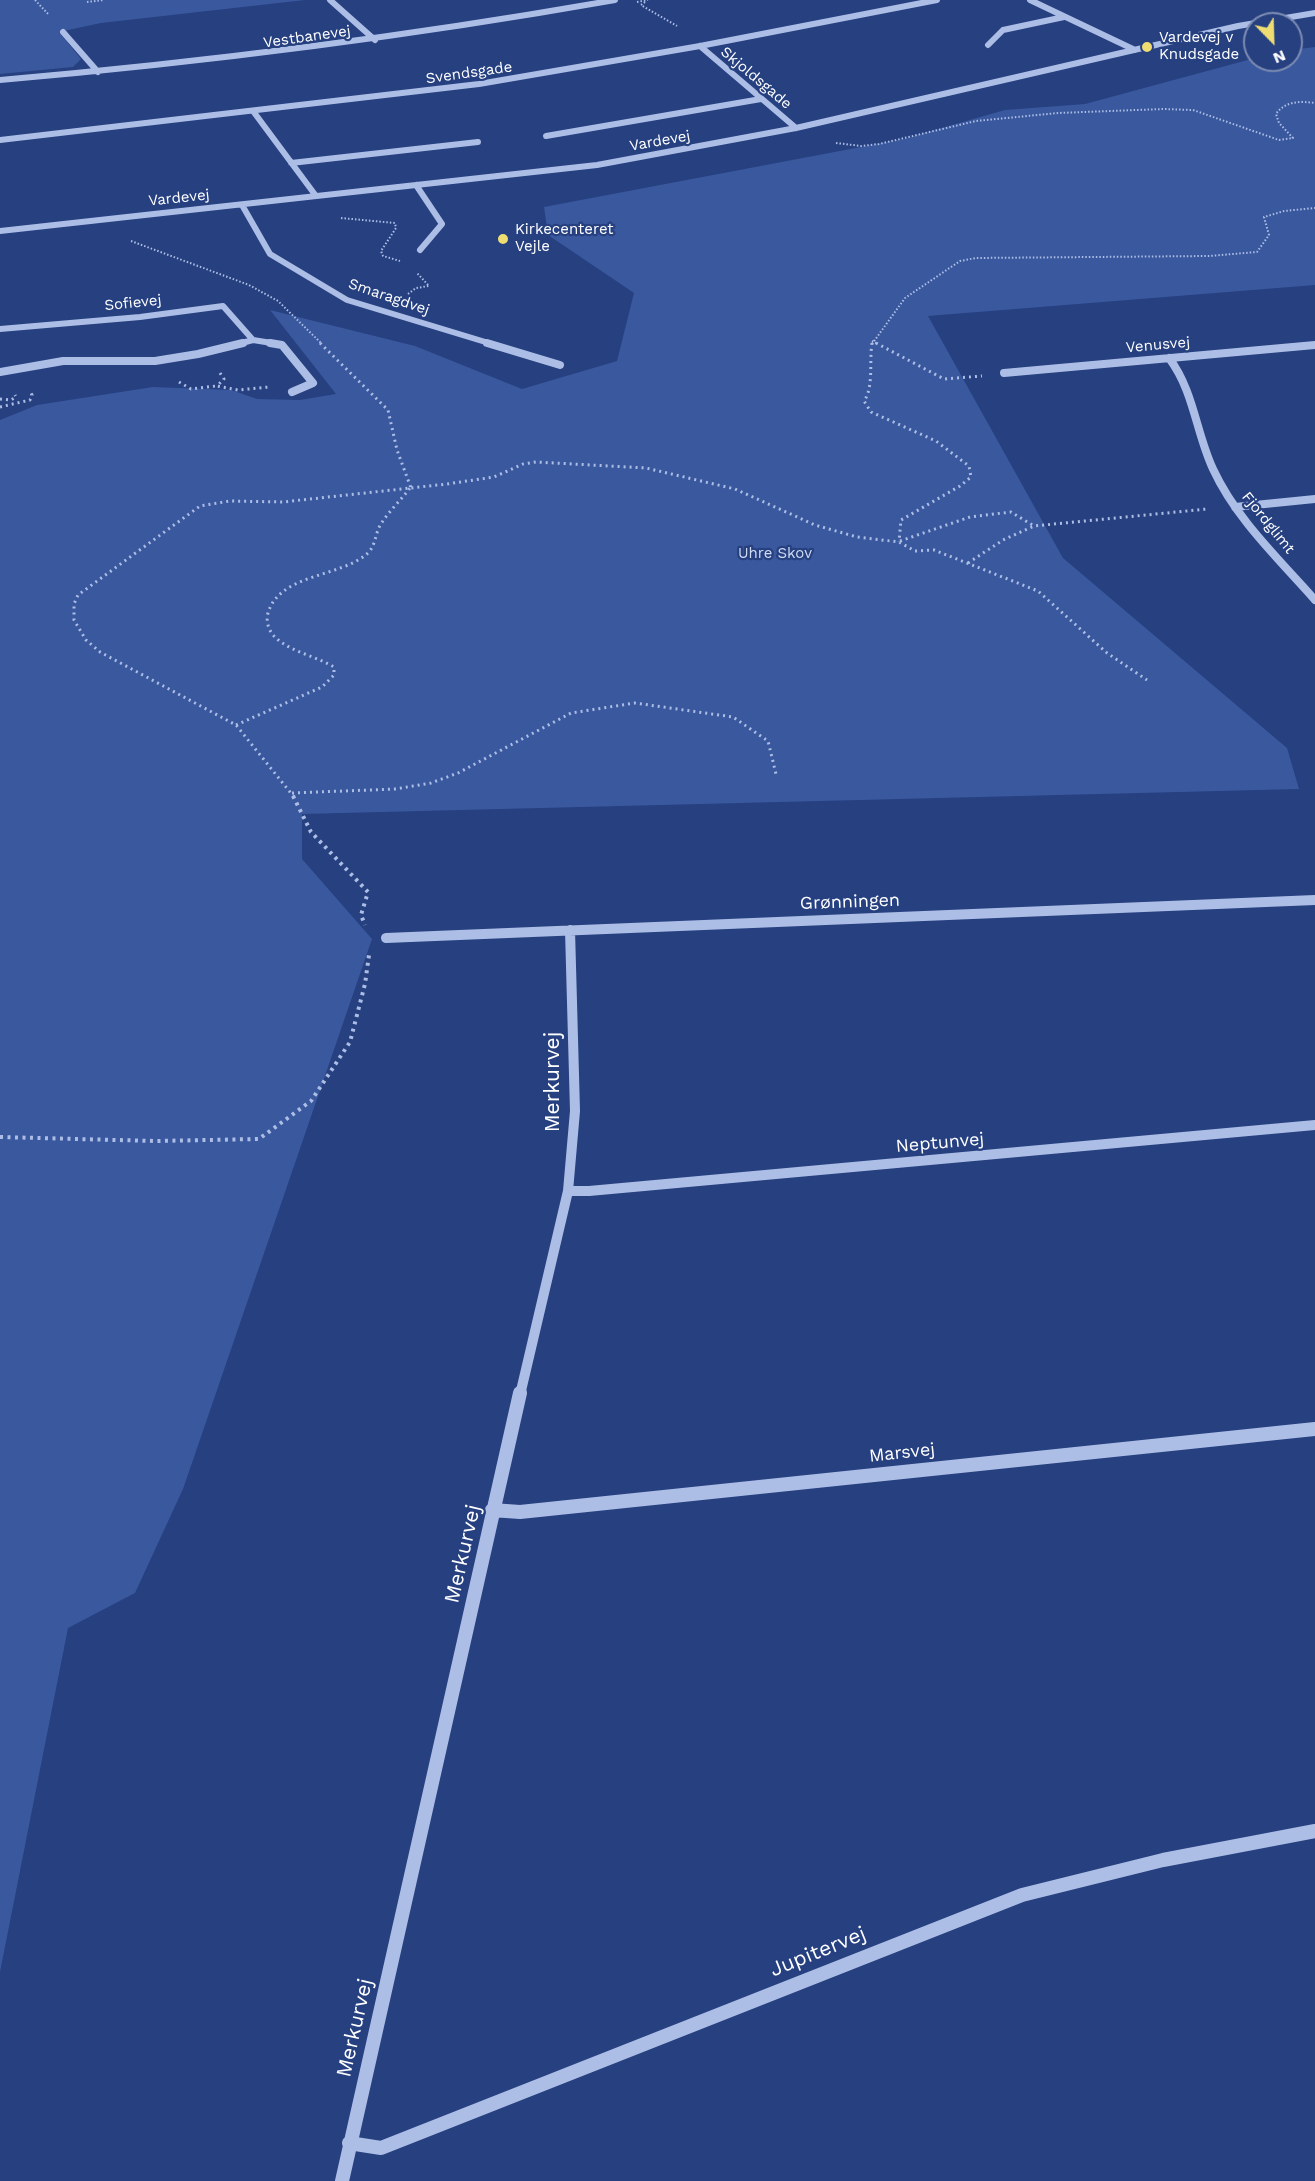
<!DOCTYPE html>
<meta charset="utf-8">
<style>
body{margin:0}
#map{position:relative;width:1315px;height:2181px;overflow:hidden;background:#264080;font-family:"Work Sans",sans-serif}
canvas{display:block}
.north{position:absolute;left:1243px;top:12px;width:60px;height:60px;box-sizing:border-box;background:#264080;border:2px solid #7d8cb3;border-radius:50%;rotate:157deg;font-size:16px;font-weight:700;line-height:24px;text-align:center;color:#fff}
.north::after{content:'';display:block;margin:auto;width:21px;height:27px;background:#efdd71;clip-path:polygon(50% 0,100% 100%,50% 72%,0 100%)}
</style>
<div id="map">
<canvas width="1315" height="2181"></canvas>
<div class="north">N</div>
</div>
<script>
const g = document.querySelector('canvas').getContext('2d');
g.lineJoin = 'round';
function fillPath(path, color) {
  g.fillStyle = color;
  g.fill(path, 'evenodd');
}
function trace(path, color, width, dash) {
  g.strokeStyle = color;
  g.lineWidth = width;
  g.lineCap = dash ? 'butt' : 'round';
  g.setLineDash(dash || []);
  g.stroke(path);
}
function label(font, color, halo, rows, align = 'center') {
  g.font = font + ' "Work Sans",sans-serif';
  g.lineWidth = 4.5;
  g.setLineDash([]);
  g.textBaseline = 'middle';
  g.strokeStyle = halo;
  g.fillStyle = color;
  for (const [text, x, y, turn = 0] of rows) {
    g.save();
    g.translate(x, y);
    g.rotate((+turn || 0) * Math.PI / 180);
    g.textAlign = isNaN(turn) ? turn : align;
    if (halo) g.strokeText(text, 0, 0);
    g.fillText(text, 0, 0);
    g.restore();
  }
}
fillPath(new Path2D(`
 M 0,0 L 305,0 L 101,23 L 59,32 L 81,59 L 73,67 L 0,74 Z
 M 1315,47 L 1315,285 L 928,316 L 1063,558 L 1287,748 L 1299,789 L 302,814 L 302,859 L 372,939 L 183,1489 L 135,1593 L 68,1628 L 0,1972 L 0,420 L 37,405 L 153,387 L 231,390 L 257,399 L 300,400 L 336,394 L 270,310 L 415,346 L 522,389 L 617,361 L 634,293 L 548,235 L 544,207 L 903,139 L 1005,110 L 1085,104 L 1255,58 L 1255,60 L 1291,60 L 1291,50 Z`), '#3a589e');
trace(new Path2D(`
 M 35,0 L 49,15
 M 87,2 L 104,0
 M 637,2 L 648,0
 M 645,2 L 641,5 L 677,26
 M 836,143 L 861,146 L 879,144 L 976,121 L 1058,113 L 1163,109 L 1193,110 L 1279,140 L 1293,138 L 1279,123 L 1276,114 C 1285,101 1300,101 1315,103
 M 341,218 L 395,223 L 396,228 L 381,251 L 383,256 L 400,261
 M 131,241 L 249,285 L 278,301 L 322,344
 M 408,294 L 416,288 L 429,286 L 417,273
 M 872,341 L 878,344
 M 872,344 L 905,298 L 960,261 L 976,258 L 1209,256 L 1257,252 L 1269,235 L 1264,217 L 1284,211 L 1315,208`), '#adbee6', 2, [1.5, 2]);
trace(new Path2D(`
 M 320,343 L 388,410 L 397,450 L 411,488
 M 872,343 C 869,362 874,387 864,401 L 871,412 L 936,441 L 969,466 L 971,477 L 960,486 L 901,520 L 899,542
 M 876,343 L 944,379 L 982,376
 M 220,373 L 224,379 L 217,386 L 238,390 L 269,387
 M 179,382 L 191,389 L 216,386
 M 0,399 L 11,400 L 16,397 L 15,395
 M 0,407 L 30,400 L 32,395 L 30,391
 M 900,541 L 970,517 L 1011,512 L 1034,526
 M 968,563 L 1003,540 L 1034,526 L 1207,509
 M 236,725 L 322,687 L 334,675 L 334,667 C 316,656 287,651 273,635 C 268,629 266,620 268,613 C 280,573 340,578 368,553 C 376,545 375,533 381,524 C 389,511 401,500 410,488
 M 292,793 L 395,789 L 431,783 L 458,773 L 571,713 L 635,703 L 733,717 L 768,741 L 776,774
 M 294,797 L 236,725 L 100,652 L 86,640 L 74,620 L 74,604 L 78,595 L 200,506 L 230,501 L 283,502 L 447,484 L 494,477 L 523,464 L 536,462 L 646,468 L 735,489 L 815,525 L 857,537 L 899,542 L 915,551 L 934,550 L 1038,591 L 1107,653 L 1147,680`), '#adbee6', 3, [2, 4]);
trace(new Path2D(`
 M 293,796 L 311,832 L 368,892 L 361,915 L 365,925
 M 0,1137 L 155,1141 L 259,1139 L 311,1101 L 350,1042 L 365,984 L 369,955`), '#adbee6', 4, [3, 4.5]);
trace(new Path2D(`
 M 330,0 L 375,40
 M 1030,0 L 1135,50
 M 63,32 L 98,72
 M 988,45 L 1003,30 L 1064,17
 M 700,46 L 796,128
 M 0,80 C 206,62 411,36 615,0
 M 253,111 L 316,196
 M 546,136 L 761,99
 M 0,140 L 479,84 L 700,46 L 937,0
 M 291,163 L 478,142
 M 416,185 L 442,224 L 420,250
 M 242,205 L 270,254 L 347,300 L 492,344
 M 0,231 L 597,165 L 796,128 L 1238,26 L 1315,13
 M 0,329 L 140,317 L 223,306 L 253,340 L 278,344
 M 238,344 L 253,340`), '#adbee6', 6);
trace(new Path2D(`
 M 270,343 L 282,345 L 313,383 L 292,392
 M 487,343 L 560,365
 M 1169,358 C 1194,391 1196,433 1213,469 C 1236,519 1279,559 1315,600
 M 0,372 L 63,361 L 155,361 L 198,354 L 243,343
 M 1004,373 L 1315,345
 M 1235,507 L 1315,499`), '#adbee6', 8);
trace(new Path2D(`
 M 386,938 L 1315,900
 M 568,1191 L 589,1191 L 1315,1125
 M 520,1395 L 568,1191 L 575,1111 L 570,930`), '#adbee6', 10);
trace(new Path2D(`
 M 492,1510 L 520,1512 L 1315,1429
 M 349,2143 L 381,2148 L 1022,1895 L 1163,1860 L 1315,1831
 M 342,2181 L 520,1393`), '#adbee6', 14);
for (const [x, y, r, color] of [
 [1147,47,6,"#efdd71"],
 [503,239,6,"#efdd71"]
]) {
  const dot = new Path2D();
  dot.arc(x, y, r, 0, 2 * Math.PI);
  g.fillStyle = color;
  g.fill(dot);
  trace(dot, '#264080', 2);
}
label('15px', '#fff', '#264080', [
 ["Vestbanevej",307,37,-8],
 ["Svendsgade",469,73,-8],
 ["Skjoldsgade",756,78,40],
 ["Vardevej",660,141,-10],
 ["Vardevej",179,198,-6],
 ["Smaragdvej",389,297,19],
 ["Sofievej",133,303,-6],
 ["Venusvej",1158,345,-5],
 ["Fjordglimt",1268,523,51]
]);
label('15px', '#fff', '#264080', [
 ["Vardevej v",1159,38],
 ["Knudsgade",1159,55],
 ["Kirkecenteret",515,230],
 ["Vejle",515,247]
], 'left');
label('15px', '#d0dbf5', '#264080', [
 ["Uhre Skov",775,554]
]);
label('18px', '#fff', '#264080', [
 ["Grønningen",850,902,-2],
 ["Neptunvej",940,1143,-5],
 ["Marsvej",902,1453,-6]
]);
label('21px', '#fff', '#264080', [
 ["Merkurvej",553,1082,-90],
 ["Merkurvej",463,1554,-77],
 ["Jupitervej",818,1952,-22],
 ["Merkurvej",355,2028,-77]
]);
</script>
